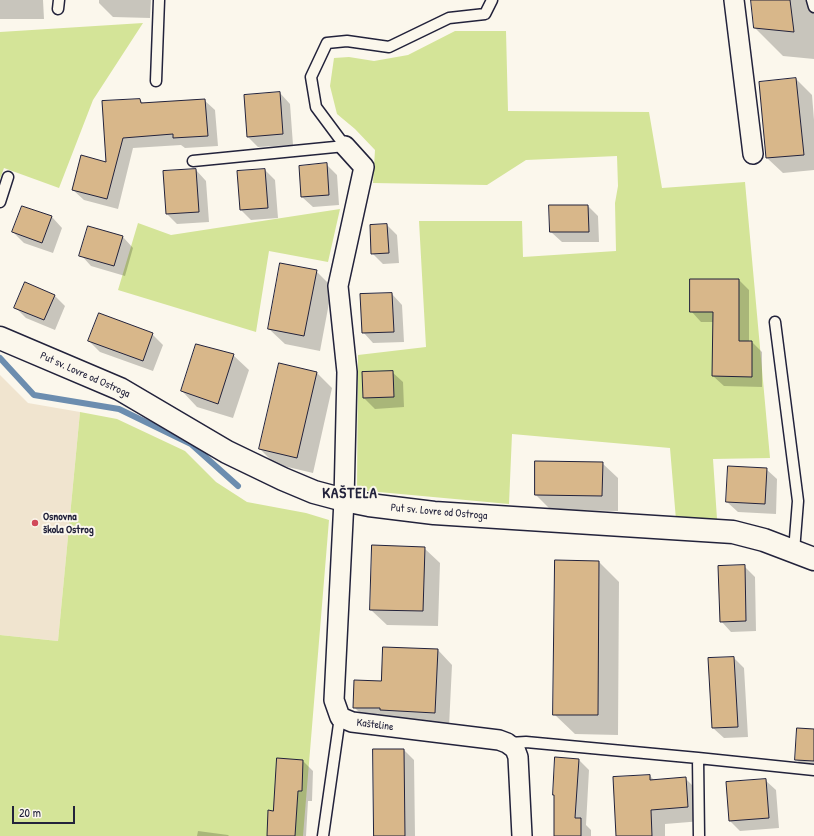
<!DOCTYPE html>
<meta charset="utf-8">
<style>
body{margin:0}
#map{position:relative;width:814px;height:836px;overflow:hidden;background:#fbf7ec;font-family:"Patrick Hand",sans-serif}
canvas{display:block}
.scale{position:absolute;left:12px;top:806px;width:63px;height:18px;box-sizing:border-box;border:2px solid #22223b;border-top:0;padding-left:5px;font-size:12px;line-height:14px;white-space:nowrap;color:#22223b;-webkit-text-stroke:3px #fbf7ec;paint-order:stroke}
</style>
<div id="map">
<canvas width="814" height="836"></canvas>
<div class="scale">20 m</div>
</div>
<script>
const g = document.querySelector('canvas').getContext('2d');
g.lineJoin = 'round';
function fillPath(path, color) {
  g.fillStyle = color;
  g.fill(path, 'evenodd');
}
function trace(path, color, width, dash) {
  g.strokeStyle = color;
  g.lineWidth = width;
  g.lineCap = dash ? 'butt' : 'round';
  g.setLineDash(dash || []);
  g.stroke(path);
}
function label(font, color, halo, rows, align = 'center') {
  g.font = font + ' "Patrick Hand",sans-serif';
  g.lineWidth = 4;
  g.setLineDash([]);
  g.textBaseline = 'middle';
  g.strokeStyle = halo;
  g.fillStyle = color;
  for (const [text, x, y, turn = 0] of rows) {
    g.save();
    g.translate(x, y);
    g.rotate((+turn || 0) * Math.PI / 180);
    g.textAlign = isNaN(turn) ? turn : align;
    if (halo) g.strokeText(text, 0, 0);
    g.fillText(text, 0, 0);
    g.restore();
  }
}
fillPath(new Path2D(`
 M 0,375 L 28,403 L 80,412 L 58,641 L 0,635 Z`), '#f0e4cf');
fillPath(new Path2D(`
 M 143,23 L 93,100 L 59,188 L 4,168 L 0,179 L 0,32 Z
 M 455,31 L 506,31 L 508,111 L 649,112 L 662,188 L 745,182 L 770,458 L 713,459 L 717,519 L 676,520 L 670,448 L 512,434 L 509,504 L 357,490 L 358,355 L 426,347 L 419,221 L 522,221 L 523,257 L 616,251 L 615,203 L 618,186 L 617,156 L 526,160 L 487,185 L 373,183 L 375,150 L 355,129 L 337,114 L 330,86 L 334,58 L 349,57 L 374,61 L 408,55 Z
 M 340,209 L 328,262 L 269,251 L 256,332 L 118,290 L 138,223 L 171,235 Z
 M 80,412 L 117,419 L 185,451 L 216,482 L 247,502 L 306,513 L 329,520 L 303,836 L 0,836 L 0,635 L 58,641 Z`), '#d4e498');
fillPath(new Path2D(`
 M 0,0 L 43,0 L 44,19 L 0,19 Z
 M 99,0 L 151,0 L 150,18 L 113,17 L 99,3 Z
 M 752,0 L 814,0 L 814,59 L 783,56 L 755,28 Z
 M 796,79 L 812,95 L 814,120 L 814,170 L 783,173 L 767,158 Z
 M 280,93 L 290,104 L 293,145 L 258,147 L 248,137 Z
 M 140,100 L 144,104 L 204,100 L 215,110 L 218,146 L 185,148 L 181,145 L 133,148 L 118,209 L 84,200 L 73,190 L 107,163 Z
 M 326,164 L 337,175 L 339,205 L 313,207 L 302,197 Z
 M 196,170 L 206,181 L 209,222 L 177,224 L 167,214 Z
 M 265,170 L 275,180 L 278,218 L 251,220 L 241,210 Z
 M 588,206 L 598,216 L 599,242 L 562,242 L 551,232 Z
 M 23,207 L 52,217 L 62,228 L 53,253 L 24,243 L 13,232 Z
 M 387,225 L 397,235 L 399,263 L 383,264 L 372,253 Z
 M 89,227 L 123,237 L 133,248 L 125,276 L 91,266 L 81,255 Z
 M 316,271 L 332,287 L 320,351 L 285,344 L 269,329 Z
 M 739,280 L 749,290 L 749,342 L 752,342 L 762,352 L 762,387 L 724,386 L 713,376 L 714,322 L 701,322 L 691,311 Z
 M 392,294 L 402,305 L 404,342 L 373,343 L 363,332 Z
 M 54,295 L 65,306 L 55,330 L 26,318 L 15,307 Z
 M 152,334 L 163,345 L 153,371 L 100,352 L 89,341 Z
 M 233,355 L 249,370 L 233,418 L 197,407 L 182,391 Z
 M 392,372 L 403,382 L 404,407 L 375,409 L 364,398 L 363,373 Z
 M 317,373 L 332,388 L 313,473 L 275,464 L 260,449 Z
 M 602,463 L 618,478 L 618,511 L 551,510 L 536,495 Z
 M 766,469 L 777,479 L 776,514 L 738,512 L 727,502 Z
 M 424,548 L 440,563 L 438,626 L 387,625 L 371,610 Z
 M 599,562 L 619,582 L 618,735 L 575,734 L 554,714 Z
 M 744,566 L 755,577 L 756,631 L 731,632 L 721,621 Z
 M 438,650 L 452,665 L 449,727 L 369,722 L 354,707 L 382,682 Z
 M 734,658 L 744,668 L 748,737 L 724,738 L 713,728 Z
 M 814,730 L 814,770 L 806,770 L 796,759 Z
 M 404,750 L 414,760 L 415,836 L 375,836 Z
 M 278,759 L 303,761 L 313,771 L 312,801 L 308,801 L 306,836 L 268,836 L 274,812 Z
 M 579,760 L 589,770 L 586,825 L 591,830 L 591,836 L 555,836 Z
 M 650,776 L 654,780 L 685,778 L 699,792 L 702,821 L 665,824 L 665,836 L 617,836 Z
 M 765,780 L 776,790 L 779,828 L 740,831 L 730,821 Z
 M 198,831 L 228,835 L 229,836 L 197,836 Z`), '#0003');
trace(new Path2D(`
 M 0,358 L 34,395 L 119,409 L 191,444 L 238,486`), '#6c8daf', 6);
const building = new Path2D(`
 M 751,0 L 790,0 L 794,32 L 754,28 Z
 M 796,78 L 804,155 L 766,158 L 759,82 Z
 M 280,92 L 283,134 L 247,137 L 244,95 Z
 M 140,99 L 141,103 L 205,99 L 208,136 L 173,138 L 173,134 L 123,138 L 107,199 L 72,190 L 81,155 L 106,162 L 102,101 Z
 M 327,163 L 329,195 L 301,197 L 299,166 Z
 M 196,169 L 199,212 L 166,214 L 163,171 Z
 M 265,169 L 268,208 L 240,210 L 237,171 Z
 M 549,205 L 588,205 L 589,232 L 550,232 Z
 M 22,206 L 52,216 L 42,243 L 12,232 Z
 M 387,224 L 389,253 L 371,254 L 370,225 Z
 M 88,226 L 123,236 L 114,266 L 79,256 Z
 M 280,263 L 317,270 L 304,336 L 268,329 Z
 M 690,279 L 739,279 L 739,341 L 752,341 L 752,377 L 712,376 L 713,312 L 690,312 Z
 M 25,282 L 55,295 L 44,320 L 14,308 Z
 M 392,293 L 394,332 L 362,333 L 360,294 Z
 M 99,313 L 153,333 L 143,361 L 88,341 Z
 M 196,344 L 234,354 L 218,404 L 181,391 Z
 M 279,363 L 317,372 L 297,458 L 259,449 Z
 M 393,371 L 394,397 L 363,398 L 362,372 Z
 M 535,461 L 603,462 L 602,496 L 535,495 Z
 M 728,466 L 767,468 L 765,504 L 726,502 Z
 M 372,545 L 425,547 L 423,611 L 370,610 Z
 M 555,560 L 599,561 L 598,715 L 553,715 Z
 M 745,565 L 746,621 L 720,622 L 718,566 Z
 M 383,647 L 438,649 L 435,713 L 380,710 L 380,708 L 353,708 L 354,680 L 381,681 Z
 M 734,657 L 738,727 L 712,728 L 708,658 Z
 M 797,728 L 814,729 L 814,761 L 795,760 Z
 M 373,749 L 404,749 L 405,836 L 374,836 Z
 M 555,757 L 579,759 L 575,818 L 581,818 L 581,836 L 554,836 L 554,795 L 553,795 Z
 M 277,758 L 303,760 L 302,791 L 298,791 L 295,836 L 267,836 L 268,810 L 273,811 Z
 M 650,775 L 650,780 L 686,777 L 688,807 L 651,810 L 652,836 L 616,836 L 613,777 Z
 M 766,779 L 769,818 L 729,821 L 726,782 Z`);
fillPath(building, '#d8b78a');
trace(building, '#22223b', 1);
const service = new Path2D(`
 M 812,0 L 814,7
 M 58,9 L 59,0
 M 156,81 L 159,0
 M 345,146 L 316,107 L 311,77 L 327,43 L 347,41 L 389,47 L 449,18 L 485,14 L 492,0
 M 193,161 L 345,146
 M 0,202 L 8,177
 M 775,322 L 798,501 L 794,551
 M 509,743 L 526,742 L 698,758 L 699,836
 M 698,758 L 814,770
 M 323,836 L 340,717`);
const minor = new Path2D(`
 M 734,0 L 753,154
 M 345,146 L 364,167 L 338,286 L 347,372 L 344,500 L 334,700 L 340,717 L 352,722 L 499,740 L 507,743 L 515,749 L 518,757 L 522,836`);
const tertiary = new Path2D(`
 M 0,338 L 120,389 L 227,452 L 283,479 L 314,492 L 344,500 L 369,505 L 434,513 L 733,532 L 764,540 L 814,559`);
trace(service, '#22223b', 13);
trace(minor, '#22223b', 22);
trace(tertiary, '#22223b', 25);
trace(service, '#fbf7ec', 10);
trace(minor, '#fbf7ec', 19);
trace(tertiary, '#fbf7ec', 22);
for (const [x, y, r, color] of [
 [35,523,4,"#d1495b"]
]) {
  const dot = new Path2D();
  dot.arc(x, y, r, 0, 2 * Math.PI);
  g.fillStyle = color;
  g.fill(dot);
  trace(dot, '#fbf7ec', 1.5);
}
label('11px', '#22223b', '#fbf7ec', [
 ["Put sv. Lovre od Ostroga",85,375,24],
 ["Put sv. Lovre od Ostroga",439,512,5],
 ["Kašteline",375,725,7]
]);
label('bold 11px', '#22223b', '#fbf7ec', [
 ["Osnovna",43,517],
 ["škola Ostrog",43,530]
], 'left');
g.letterSpacing = '1px';
label('bold 15px', '#22223b', '#fbf7ec', [
 ["KAŠTELA",350,494]
]);
g.letterSpacing = '0px';
</script>
